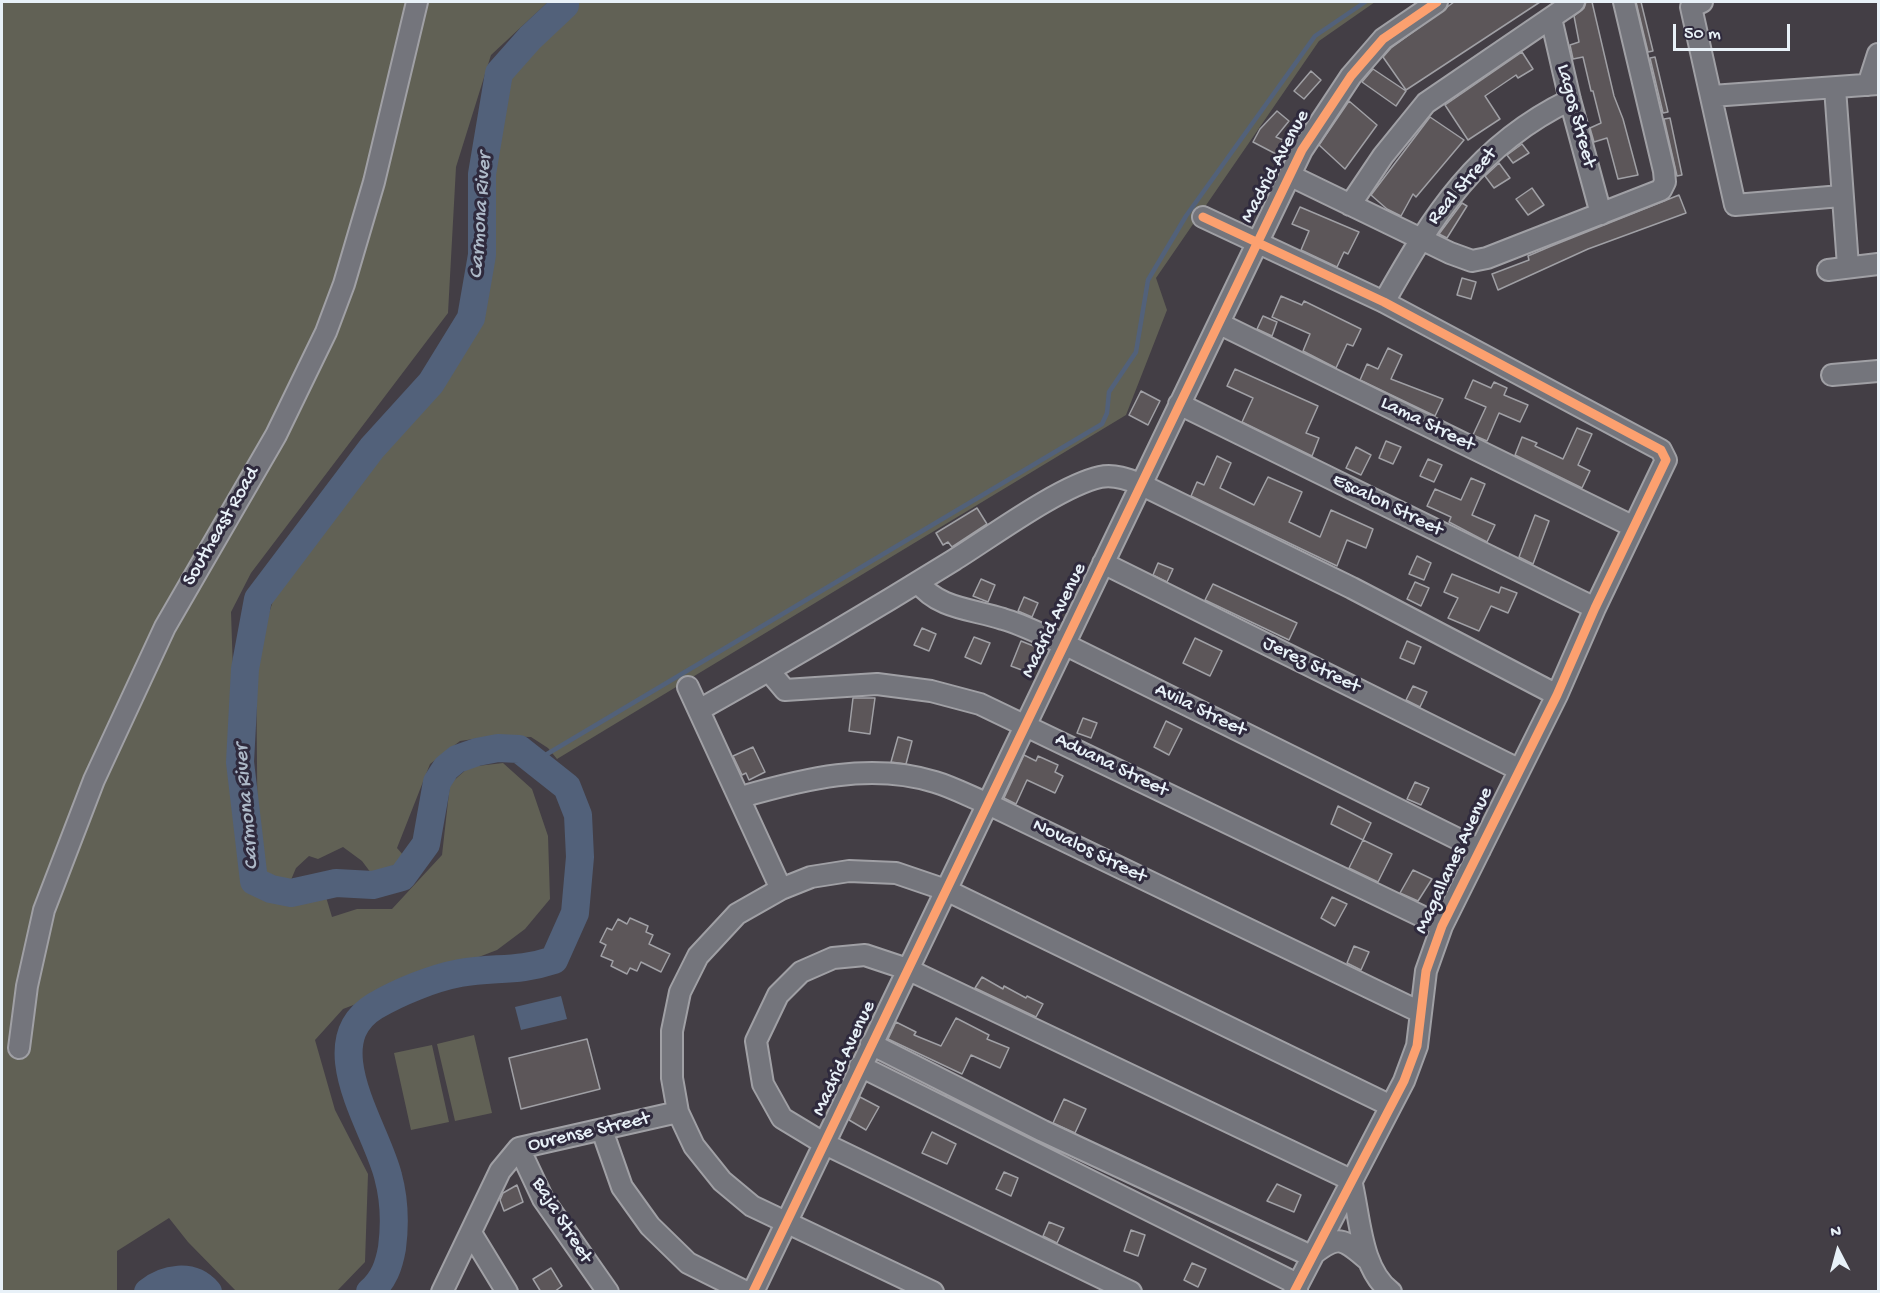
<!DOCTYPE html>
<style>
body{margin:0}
#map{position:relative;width:1880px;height:1293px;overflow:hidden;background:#433e45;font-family:"Gochi Hand",sans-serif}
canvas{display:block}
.frame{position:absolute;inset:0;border:3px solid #e8f1f8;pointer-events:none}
.north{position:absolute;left:1808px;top:1221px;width:60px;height:60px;-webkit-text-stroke:4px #2f2a3d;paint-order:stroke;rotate:354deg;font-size:16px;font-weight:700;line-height:24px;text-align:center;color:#e8f1f8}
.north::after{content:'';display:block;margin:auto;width:21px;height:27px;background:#e8f1f8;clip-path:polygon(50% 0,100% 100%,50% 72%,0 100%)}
.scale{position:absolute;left:1673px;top:24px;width:117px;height:27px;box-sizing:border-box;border:3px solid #e8f1f8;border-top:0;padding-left:8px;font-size:18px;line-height:21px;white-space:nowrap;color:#e8f1f8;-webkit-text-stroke:4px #2f2a3d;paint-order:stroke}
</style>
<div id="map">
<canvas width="1880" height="1293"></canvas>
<div class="frame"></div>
<div class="north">N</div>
<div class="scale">50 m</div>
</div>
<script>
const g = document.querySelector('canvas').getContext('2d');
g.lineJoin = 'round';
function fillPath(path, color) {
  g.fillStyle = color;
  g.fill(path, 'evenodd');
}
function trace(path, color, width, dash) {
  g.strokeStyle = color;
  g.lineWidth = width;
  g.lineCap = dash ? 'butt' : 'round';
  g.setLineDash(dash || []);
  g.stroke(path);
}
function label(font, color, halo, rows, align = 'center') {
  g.font = font + ' "Gochi Hand",sans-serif';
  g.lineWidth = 6;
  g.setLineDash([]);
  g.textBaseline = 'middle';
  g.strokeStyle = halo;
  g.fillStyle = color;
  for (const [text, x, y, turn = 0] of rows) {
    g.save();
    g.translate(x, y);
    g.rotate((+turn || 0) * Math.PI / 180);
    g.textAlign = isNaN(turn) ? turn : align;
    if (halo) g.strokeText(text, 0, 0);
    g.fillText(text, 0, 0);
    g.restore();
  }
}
fillPath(new Path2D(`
 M 2,2 L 548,2 L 491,55 L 456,167 L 448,313 L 251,573 L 231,612 L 237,791 L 246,885 L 297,903 L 326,897 L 332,917 L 357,909 L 392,909 L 442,855 L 450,784 L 469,767 L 503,763 L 532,789 L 548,836 L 550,899 L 525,929 L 497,950 L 343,1009 L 315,1040 L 335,1110 L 368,1174 L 365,1262 L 337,1291 L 236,1291 L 188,1242 L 169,1218 L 117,1251 L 117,1291 L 2,1292 Z
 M 574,2 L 1375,2 L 1319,41 L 1156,278 L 1167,310 L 1126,415 L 557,759 L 548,748 L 531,737 L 494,736 L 460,741 L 430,764 L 397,848 L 404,856 L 400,863 L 371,873 L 362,861 L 343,847 L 318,859 L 309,856 L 296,868 L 288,887 L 258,876 L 256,652 L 275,595 L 367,473 L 432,400 L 475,333 L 490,263 L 490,185 L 508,77 L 573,9 Z
 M 474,1035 L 492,1113 L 455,1121 L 437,1044 Z
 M 432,1045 L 449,1122 L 411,1130 L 394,1053 Z`), '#616155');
fillPath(new Path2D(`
 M 561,996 L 567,1019 L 521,1030 L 515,1007 Z`), '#52617a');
trace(new Path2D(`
 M 537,760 L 1102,424 L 1107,413 L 1109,392 L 1136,352 L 1148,280 L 1186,216 L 1315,36 L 1365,2`), '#52617a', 4.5);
trace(new Path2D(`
 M 148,1292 C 165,1278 192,1273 208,1292
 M 370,1292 C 384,1280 389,1265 392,1248 C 395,1225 394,1198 388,1176 C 376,1127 314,1043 375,1006 C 399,992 433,978 460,973 C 495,967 518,972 554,960 L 575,913 L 580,857 L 578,815 L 567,787 L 519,749 L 498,748 L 477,752 L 457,759 L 446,768 L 437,782 L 426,844 L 402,877 L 373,885 L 336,883 L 291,893 L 271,889 L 254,881 L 240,762 L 245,669 L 258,599 L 372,448 L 431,383 L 471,318 L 482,255 L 482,174 L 499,73 L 530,38 L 565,5 L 565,2`), '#52617a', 28);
const building = new Path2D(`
 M 1454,2 L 1540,2 L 1406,90 L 1383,57 L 1391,48 Z
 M 1586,2 L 1592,2 L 1614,96 L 1623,119 L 1638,175 L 1618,179 L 1607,138 L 1594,142 L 1590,128 L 1601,123 L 1593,91 L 1591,91 L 1583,57 L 1573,59 L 1570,45 L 1579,42 L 1574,16 L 1584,8 Z
 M 1636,2 L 1641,2 L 1653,51 L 1648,52 Z
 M 1522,52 L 1533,69 L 1518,78 L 1516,75 L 1485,96 L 1500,119 L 1468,140 L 1445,105 Z
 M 1655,57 L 1668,112 L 1663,113 L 1650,58 Z
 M 1373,69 L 1406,91 L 1396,106 L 1362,82 Z
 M 1311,71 L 1321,80 L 1304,99 L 1294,91 Z
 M 1349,101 L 1377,125 L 1345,169 L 1319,145 Z
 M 1277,111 L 1289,121 L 1276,137 L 1283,140 L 1276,154 L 1253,142 L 1260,129 Z
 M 1430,117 L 1464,140 L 1416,197 L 1413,194 L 1401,216 L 1387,209 L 1371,195 Z
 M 1670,118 L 1682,175 L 1677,176 L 1664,119 Z
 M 1522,144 L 1529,153 L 1513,163 L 1507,155 Z
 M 1499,163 L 1510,178 L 1494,188 L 1485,176 Z
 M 1532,188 L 1544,205 L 1528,215 L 1516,199 Z
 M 1679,195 L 1686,213 L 1588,249 L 1498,290 L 1492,274 L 1529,260 L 1528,256 L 1549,247 Z
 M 1462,203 L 1467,206 L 1447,238 L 1439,234 Z
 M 1300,207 L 1359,232 L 1348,254 L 1344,252 L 1337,267 L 1301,250 L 1309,231 L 1292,224 Z
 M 1462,278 L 1476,282 L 1471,299 L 1457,295 Z
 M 1281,296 L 1302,305 L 1304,301 L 1361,329 L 1353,346 L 1347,344 L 1336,368 L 1303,351 L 1310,334 L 1272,317 Z
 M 1263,316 L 1277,322 L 1272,336 L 1257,329 Z
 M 1388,348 L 1402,355 L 1391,379 L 1443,399 L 1435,416 L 1360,380 L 1367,364 L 1378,369 Z
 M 1235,369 L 1318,406 L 1306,433 L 1319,438 L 1312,456 L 1242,422 L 1253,398 L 1227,386 Z
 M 1473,380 L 1491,388 L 1494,382 L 1507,388 L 1504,395 L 1528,405 L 1520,422 L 1499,413 L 1487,441 L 1473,435 L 1486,407 L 1465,398 Z
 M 1141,391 L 1160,401 L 1148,425 L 1129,415 Z
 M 1577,428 L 1592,434 L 1578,465 L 1590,471 L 1582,488 L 1515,455 L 1522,437 L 1537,443 L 1535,446 L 1563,459 Z
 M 1386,441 L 1401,447 L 1393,464 L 1379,458 Z
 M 1356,447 L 1371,455 L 1361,475 L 1346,468 Z
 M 1217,456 L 1231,463 L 1220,488 L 1254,505 L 1268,477 L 1302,492 L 1289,522 L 1320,537 L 1331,510 L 1373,529 L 1366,548 L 1347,540 L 1337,566 L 1191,496 L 1197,482 L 1204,485 Z
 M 1428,459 L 1442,465 L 1434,482 L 1420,476 Z
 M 1471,478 L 1485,484 L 1472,515 L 1495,525 L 1487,542 L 1449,522 L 1451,517 L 1427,506 L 1435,489 L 1461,500 Z
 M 977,508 L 987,524 L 952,547 L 948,542 L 943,545 L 936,533 Z
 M 1535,515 L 1549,521 L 1533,564 L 1519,557 Z
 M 1417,556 L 1431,563 L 1424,580 L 1409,574 Z
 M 1158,563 L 1173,569 L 1167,582 L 1153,575 Z
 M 1452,574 L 1499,593 L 1501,587 L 1517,593 L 1508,613 L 1491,606 L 1479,631 L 1448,618 L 1458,598 L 1444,592 Z
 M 981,579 L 995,585 L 988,602 L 973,596 Z
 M 1415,582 L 1429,588 L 1421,606 L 1407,599 Z
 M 1213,584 L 1297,623 L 1289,640 L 1205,600 Z
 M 1024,597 L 1038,603 L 1032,617 L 1018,611 Z
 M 922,628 L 936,634 L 929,651 L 914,645 Z
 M 974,637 L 990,643 L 981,664 L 965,657 Z
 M 1195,638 L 1222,651 L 1210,676 L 1183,663 Z
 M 1021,641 L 1036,647 L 1027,672 L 1011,666 Z
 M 1407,641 L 1421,647 L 1414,664 L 1400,658 Z
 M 1413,686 L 1427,692 L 1420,707 L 1406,700 Z
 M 853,698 L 875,698 L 870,734 L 849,731 Z
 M 1083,718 L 1097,723 L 1091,738 L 1077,733 Z
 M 1166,721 L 1182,729 L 1169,755 L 1154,747 Z
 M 898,737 L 912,741 L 906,764 L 891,762 Z
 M 753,747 L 765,772 L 749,780 L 746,773 L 742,775 L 733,756 Z
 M 1024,755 L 1036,761 L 1038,756 L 1058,765 L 1055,772 L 1063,776 L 1055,793 L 1027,780 L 1016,804 L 1004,798 Z
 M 1415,782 L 1429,788 L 1421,805 L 1407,799 Z
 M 1338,806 L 1371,823 L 1363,840 L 1331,824 Z
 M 1363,840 L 1392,854 L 1378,882 L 1349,868 Z
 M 1413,870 L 1432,879 L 1418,901 L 1400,893 Z
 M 1332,897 L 1347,904 L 1335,926 L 1321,918 Z
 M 630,918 L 648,926 L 646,932 L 653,935 L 649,944 L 670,954 L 661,972 L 641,962 L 637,971 L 630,968 L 627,974 L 611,966 L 613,961 L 601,956 L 606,945 L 600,942 L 607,928 L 612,930 L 618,919 L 627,924 Z
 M 1354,946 L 1369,952 L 1361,970 L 1347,963 Z
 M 982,977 L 1003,989 L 1004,986 L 1026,998 L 1027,996 L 1043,1004 L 1036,1017 L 975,988 Z
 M 956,1018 L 989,1035 L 987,1039 L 1009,1048 L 1000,1068 L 971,1055 L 962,1074 L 888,1039 L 896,1022 L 916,1032 L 914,1035 L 941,1046 Z
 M 587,1039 L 600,1089 L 521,1109 L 509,1058 Z
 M 860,1097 L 879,1107 L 866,1130 L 849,1120 Z
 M 1064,1099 L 1086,1109 L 1075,1133 L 1053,1123 Z
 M 932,1132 L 956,1144 L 947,1164 L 922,1153 Z
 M 1004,1172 L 1018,1178 L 1011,1196 L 996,1189 Z
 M 1277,1184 L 1301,1195 L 1294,1212 L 1267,1201 Z
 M 517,1185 L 523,1202 L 504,1211 L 500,1200 L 503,1193 Z
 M 1049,1222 L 1064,1228 L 1057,1243 L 1043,1236 Z
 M 1131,1230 L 1145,1235 L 1138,1256 L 1124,1251 Z
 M 1192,1263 L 1206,1269 L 1198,1287 L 1184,1280 Z
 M 551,1268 L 562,1286 L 554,1292 L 541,1292 L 533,1279 Z`);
fillPath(building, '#5c5659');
trace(building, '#a0a0a5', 1.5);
const minor = new Path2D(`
 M 1702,2 L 1691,7 L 1735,205 L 1841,196
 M 1551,18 L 1570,100 L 1601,214
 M 1868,85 L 1878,54
 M 1835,88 L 1848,266
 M 1712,96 L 1878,84
 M 1289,175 L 1450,253 L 1472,261 L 1487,258 L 1661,190 L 1665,182 L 1664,171 L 1624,2
 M 1350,205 L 1383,156 L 1426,103 L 1574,2
 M 1203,217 L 1384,302 L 1661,450 L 1666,460 L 1595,608 L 1557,695 L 1442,926 L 1426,971 L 1417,1046 L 1404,1081 L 1294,1292
 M 1828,270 L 1878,264
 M 1384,302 C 1433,215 1477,145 1570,100
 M 1220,324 L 1634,527
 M 1832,375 L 1878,371
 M 1179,404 L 1595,608
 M 1103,563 L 1518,769
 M 918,582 C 938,609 973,609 1003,619 C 1024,625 1044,636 1064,644 L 1480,850
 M 769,671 L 785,690 L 877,684 L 931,691 L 980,704 L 1442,926
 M 688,687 L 781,889
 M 699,710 C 785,662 870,612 954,560 C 991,537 1060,486 1100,477 C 1114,474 1128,479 1140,484 L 1352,588 L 1557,695
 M 741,797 C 804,779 870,762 935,782 C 952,787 969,796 986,803 L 1420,1012
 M 871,1044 L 1043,1131 L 1311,1256 C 1338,1234 1343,1238 1368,1260
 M 19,1048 L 27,986 L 44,910 L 94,780 L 165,627 L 276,435 L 326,332 L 344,284 L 374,182 L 417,2
 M 860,1066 L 1297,1284 L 1297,1292
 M 602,1130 L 622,1187 L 650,1226 L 688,1263 L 746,1292
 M 519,1148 L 543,1199 L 608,1292
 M 471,1233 L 507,1292
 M 442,1292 L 500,1171 L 519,1148 L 678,1112
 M 753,1292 L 1302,150 L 1351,76 L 1383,39 L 1437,2
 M 933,1292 L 752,1206 L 722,1181 L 694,1146 L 678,1112 L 672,1078 L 672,1031 L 680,992 L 698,956 L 737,914 L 781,889 L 811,877 L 849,871 L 896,873 L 946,890 L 1389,1105
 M 1131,1292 L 825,1144 L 782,1118 L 763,1084 L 756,1041 L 778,995 L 801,972 L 833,958 L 865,955 L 907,969 L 1351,1180 C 1360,1215 1360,1269 1391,1292`);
trace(minor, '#a0a0a5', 24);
trace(minor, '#74757c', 20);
trace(new Path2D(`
 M 1203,217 L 1384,302 L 1661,450 L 1666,460 L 1595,608 L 1557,695 L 1442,926 L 1426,971 L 1417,1046 L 1404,1081 L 1294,1292
 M 753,1292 L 1302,150 L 1351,76 L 1383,39 L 1437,2`), '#fca06f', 9);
label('20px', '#e8f1f8', '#2f2a3d', [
 ["Lagos Street",1575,116,75],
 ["Madrid Avenue",1276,167,-62],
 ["Real Street",1463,187,-49],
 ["Lama Street",1427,425,26],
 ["Escalon Street",1387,506,26],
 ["Southeast Road",222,527,-60],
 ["Madrid Avenue",1055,621,-64],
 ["Jerez Street",1311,666,26],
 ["Avila Street",1200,711,26],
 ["Aduana Street",1111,766,26],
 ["Novalos Street",1089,852,26],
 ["Magallanes Avenue",1455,861,-65],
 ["Madrid Avenue",845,1059,-65],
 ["Ourense Street",589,1133,-13],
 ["Baja Street",561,1221,58]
]);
label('italic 21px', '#adb9c8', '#2f2a3d', [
 ["Carmona River",482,216,-86],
 ["Carmona River",248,807,-95]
]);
</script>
